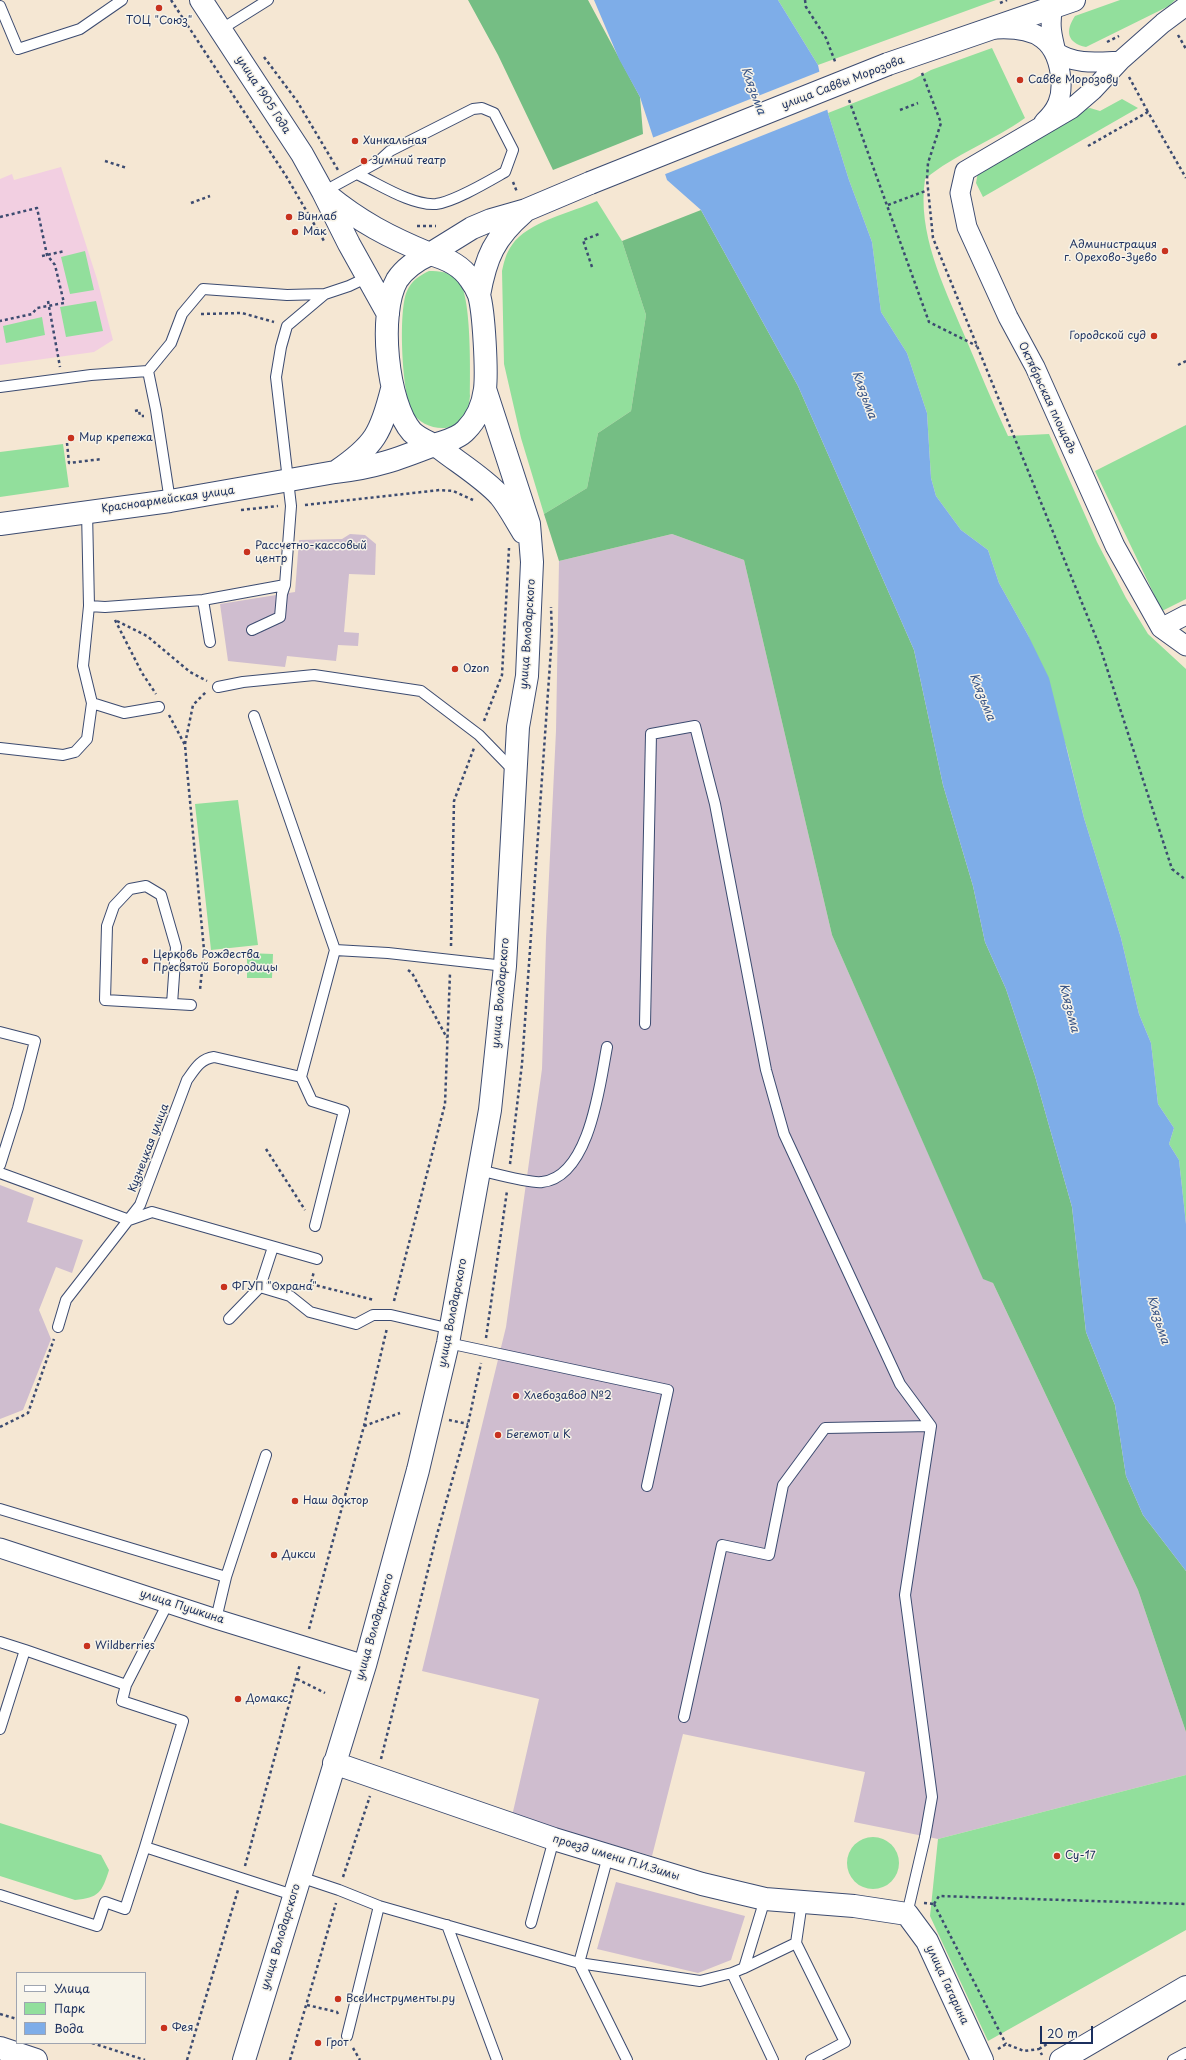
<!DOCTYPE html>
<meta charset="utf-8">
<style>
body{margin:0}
#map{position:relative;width:1186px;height:2060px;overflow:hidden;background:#f5e7d3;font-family:"Playpen Sans",sans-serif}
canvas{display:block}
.legend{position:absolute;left:16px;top:1972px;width:130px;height:72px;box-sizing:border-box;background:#f7f3e8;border:1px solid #9fa5b1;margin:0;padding:5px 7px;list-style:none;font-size:12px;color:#1b2f5e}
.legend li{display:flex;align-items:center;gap:8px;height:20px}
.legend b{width:20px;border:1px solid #9fa5b1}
.scale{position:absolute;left:1040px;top:2026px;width:53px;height:18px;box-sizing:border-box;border:2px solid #1b2f5e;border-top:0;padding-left:5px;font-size:12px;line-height:14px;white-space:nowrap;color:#1b2f5e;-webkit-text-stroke:3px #f7f3e8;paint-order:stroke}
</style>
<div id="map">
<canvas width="1186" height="2060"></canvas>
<ul class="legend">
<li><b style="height:5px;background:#fff"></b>Улица</li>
<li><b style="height:11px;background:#92df9c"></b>Парк</li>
<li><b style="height:11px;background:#7eade8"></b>Вода</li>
</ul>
<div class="scale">20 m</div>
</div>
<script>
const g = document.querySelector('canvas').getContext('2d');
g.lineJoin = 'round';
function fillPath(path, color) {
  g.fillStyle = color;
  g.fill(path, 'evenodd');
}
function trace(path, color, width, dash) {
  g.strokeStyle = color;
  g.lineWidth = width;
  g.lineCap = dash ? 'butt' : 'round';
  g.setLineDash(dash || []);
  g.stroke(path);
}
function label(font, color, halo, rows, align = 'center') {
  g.font = font + ' "Playpen Sans",sans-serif';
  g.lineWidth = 3;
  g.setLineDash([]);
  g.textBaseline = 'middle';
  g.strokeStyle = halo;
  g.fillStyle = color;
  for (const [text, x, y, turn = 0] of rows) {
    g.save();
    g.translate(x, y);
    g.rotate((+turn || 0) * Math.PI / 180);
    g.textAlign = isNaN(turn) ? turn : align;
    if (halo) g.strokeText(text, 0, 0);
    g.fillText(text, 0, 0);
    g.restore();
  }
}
fillPath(new Path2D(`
 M 61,167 L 97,279 L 113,340 L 94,352 L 0,365 L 0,179 L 12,174 L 14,180 Z`), '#f2cfe1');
fillPath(new Path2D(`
 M 350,534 L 365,535 L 376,544 L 375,575 L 349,574 L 344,632 L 359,633 L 358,646 L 338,645 L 336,661 L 287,656 L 285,667 L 228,661 L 220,604 L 295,592 L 299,540 L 342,539 Z
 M 672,534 L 744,560 L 832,935 L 983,1278 L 993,1283 L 1138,1590 L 1186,1732 L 1186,1775 L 938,1839 L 854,1822 L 865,1772 L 683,1734 L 652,1856 L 512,1816 L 539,1699 L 422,1671 L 506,1327 L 542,1069 L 546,938 L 556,731 L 559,561 Z
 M 0,1185 L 34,1198 L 27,1222 L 83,1240 L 72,1273 L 56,1267 L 39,1310 L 51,1339 L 23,1410 L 0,1419 Z
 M 616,1882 L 745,1916 L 731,1960 L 698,1973 L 597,1949 Z`), '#cfbdcf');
fillPath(new Path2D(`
 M 778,0 L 996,0 L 818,65 Z
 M 1120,0 L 1175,0 L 1169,6 L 1086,47 C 1067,43 1065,31 1075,16 Z
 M 992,48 L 1025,118 C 993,141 955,154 925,179 C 917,233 943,284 963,332 C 978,367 992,402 1008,436 L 1049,434 L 1097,542 L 1126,598 L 1148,634 L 1186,669 L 1186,1224 L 1179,1160 L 1169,1144 L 1174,1128 L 1158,1104 L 1151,1043 L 1139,1014 L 1121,938 L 1084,818 L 1067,749 L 1028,635 L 999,583 L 988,550 L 961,530 L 936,496 L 931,478 L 927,413 L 907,353 L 881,312 L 872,242 L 849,180 L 828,113 L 912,80 L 931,70 Z
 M 1122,99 L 1138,108 L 983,197 L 976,183 L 978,172 L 1084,109 L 1090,108 L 1100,111 Z
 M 597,201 L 622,241 L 646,315 L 631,411 L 598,433 L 587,488 L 544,514 L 521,438 L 504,364 L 502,271 C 504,262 506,253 512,245 C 527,222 573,212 597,201 Z
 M 85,251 L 94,290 L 70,294 L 61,257 Z
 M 429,271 C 439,271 451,272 458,280 C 472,294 470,373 470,396 C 469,404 468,413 463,419 C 450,435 421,428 412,412 C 402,394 398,310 407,291 C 412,280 419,276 429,271 Z
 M 96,301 L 103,331 L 66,337 L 60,307 Z
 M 42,317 L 45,335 L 6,343 L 3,326 Z
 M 1186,425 L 1186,599 L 1162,611 L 1095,471 Z
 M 63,444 L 69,487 L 0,497 L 0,452 Z
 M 238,800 L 258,945 L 211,950 L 195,804 Z
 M 247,953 L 273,954 L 272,978 L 247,978 Z
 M 1186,1775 L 1186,1930 L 988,2041 L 930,1916 L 938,1839 Z
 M 0,1823 L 101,1855 L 109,1870 C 102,1892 99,1898 75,1900 L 0,1876 Z
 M847 1863a26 26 0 1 1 52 0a26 26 0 1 1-52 0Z`), '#92df9c');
fillPath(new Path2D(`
 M 468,0 L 588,0 L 640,97 L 643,134 L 553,170 L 498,55 Z
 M 701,210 L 798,386 L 914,650 L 943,785 L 973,886 L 985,942 L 1006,989 L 1035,1076 L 1072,1207 L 1086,1332 L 1115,1405 L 1126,1476 L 1143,1515 L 1186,1571 L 1186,1732 L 1138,1590 L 993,1283 L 983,1279 L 832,935 L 744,560 L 672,534 L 559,561 L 544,514 L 587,488 L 598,433 L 631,411 L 646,315 L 622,241 Z`), '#75be84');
fillPath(new Path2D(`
 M 594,0 L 778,0 L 818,65 L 828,113 L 849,180 L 872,242 L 881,312 L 907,353 L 927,413 L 931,478 L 936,496 L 961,530 L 988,550 L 999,583 L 1028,635 L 1049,678 L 1084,818 L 1121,938 L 1139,1014 L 1151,1043 L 1158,1104 L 1174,1128 L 1169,1144 L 1179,1160 L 1186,1224 L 1186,1571 L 1143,1515 L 1126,1476 L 1115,1405 L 1086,1332 L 1072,1207 L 1035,1076 L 1006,989 L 985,942 L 973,886 L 943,785 L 914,650 L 798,386 L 701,210 L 667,180 L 640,97 L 619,59 Z`), '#7eade8');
fillPath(new Path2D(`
 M 821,71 L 829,109 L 663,175 L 652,138 Z`), '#f5e7d3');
const lane = new Path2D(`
 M 0,6 L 18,49 L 80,29 L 122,0
 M 220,30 L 268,0
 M 323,192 L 378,162 L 390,151 L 473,109 L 482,108 L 494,113 L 513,150 L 505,172 C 489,181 454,202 436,204 C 412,206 379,184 357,174
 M 0,387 L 91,375 L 148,371
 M 170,501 L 156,410 L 148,371 L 171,343 L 182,314 L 203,289 L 287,295 L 325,294
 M 87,511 L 89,606 L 83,666 L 92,703 L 124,713 L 159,707
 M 203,600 L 210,642
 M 89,606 L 105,607 L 203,600 L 285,585 L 291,506 L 276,377 L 281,347 L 287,326 L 325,294 L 349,286 L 368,277
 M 252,630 L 280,617 L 282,594 L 285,585
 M 218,687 L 243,682 L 314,675 L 421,691 L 479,735 L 514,771
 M 254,716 L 335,950 L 301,1077 L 312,1101 L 344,1111 L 315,1226
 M 0,748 L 63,755 L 75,752 L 87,739 L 92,703
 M 335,950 L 388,953 L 505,966
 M 172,1004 L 176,947 L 161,895 L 146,886 L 130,889 L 114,906 L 107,926 L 105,1000 L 191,1005
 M 645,1024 L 651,734 L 695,726 L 715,804 L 766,1070 L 784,1134 L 900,1384 L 931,1426
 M 0,1032 L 35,1041 L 18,1108 L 0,1165
 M 479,1170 C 492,1173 532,1184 542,1182 C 590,1177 600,1083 607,1047
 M 0,1173 L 129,1220 L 152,1212 L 317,1259
 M 260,1287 L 290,1296 L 310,1312 L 356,1324 L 373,1315 L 391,1315 L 451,1329
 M 229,1319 L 260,1287 L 273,1247
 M 58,1327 L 66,1300 L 140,1205 L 187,1080 C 195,1069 200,1059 214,1057 L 301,1077
 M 448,1343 L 668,1390 L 647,1486
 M 0,1509 L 226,1577
 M 216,1619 L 226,1577 L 266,1455
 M 0,1642 L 25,1650
 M 684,1717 L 722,1545 L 769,1555 L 783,1485 L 825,1428 L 931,1426 L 905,1595 L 932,1797 L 925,1837 L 907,1914
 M 0,1729 L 25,1650 L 126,1685
 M 145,1847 L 183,1721 L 122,1701 L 126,1685 L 168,1603
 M 608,1856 L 579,1963 L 627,2060
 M 300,1877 L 339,1890 L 379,1906
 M 0,1895 L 97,1926 L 105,1902 L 125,1909 L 145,1847 L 293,1895
 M 531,1923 L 554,1839
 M 447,1925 L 497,2060
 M 796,1943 L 845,2042 L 811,2060
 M 744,1968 L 796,1943 L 802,1902
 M 732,1973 L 773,2060
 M 347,2036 L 379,1906 L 579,1963 L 700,1981 L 732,1973 L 744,1968 L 765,1899
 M 1173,2060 L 1186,2053`);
const street = new Path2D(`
 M 1186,6 L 1163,23 L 1120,61 L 1093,90 L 1071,109 L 965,171 L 960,193 L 967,227 L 1008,317 L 1035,367 L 1115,546 L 1161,628 L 1186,646
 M 1053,8 C 1049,24 1052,36 1056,52 C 1074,65 1098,62 1120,61
 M 996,29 C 1036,27 1058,39 1061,81 C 1062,98 1057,110 1044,122
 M 1161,628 L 1186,615
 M 0,1548 L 216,1619 L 365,1665`);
const secondary = new Path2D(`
 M 201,0 L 302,154 L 323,192 L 349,244 L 388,314
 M 888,64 L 1074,0
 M 326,194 C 360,222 389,237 430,254 L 472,228 L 491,220 L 526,210 L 590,183
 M 479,295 C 486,257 494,238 524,212
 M 337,471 C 375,445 381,433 392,389
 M 0,524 L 170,501 L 335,472 C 374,468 398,459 434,445 C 445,441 458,439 466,430 C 477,419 483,404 485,389 C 487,371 484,312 479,295 C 477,290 473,283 470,279 C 461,265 445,258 430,254 C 417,260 405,268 397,280 C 378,313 387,404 412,432 C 420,440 432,443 441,449 C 459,463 485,479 500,496 C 509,507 516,521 523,532
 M 334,1763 L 554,1839 L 702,1884 L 765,1899 L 854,1906 L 907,1914 L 927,1941 L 982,2060
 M 244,2060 L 365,1665 L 418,1470 L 448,1343 L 490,1110 L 505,966 L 518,727 L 527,676 L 532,562 L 529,524 L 485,389`);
const highway = new Path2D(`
 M 0,2048 L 36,2060
 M 1061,2060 L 1186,1987`);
trace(lane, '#3c4b70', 12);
trace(street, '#3c4b70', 21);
trace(secondary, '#3c4b70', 24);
trace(highway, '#3c4b70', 24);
trace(new Path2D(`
 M 171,0 L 286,176 L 324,241
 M 805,0 L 806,7 L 826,38 L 836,64
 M 1000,3 L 1007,0
 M 1178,35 L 1186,49
 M 1107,42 L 1119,36
 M 264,57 L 297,101 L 338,170
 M 922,73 L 941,123 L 928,163 L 927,179 L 933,238 L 1100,647 L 1172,869 L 1186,880
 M 1129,77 L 1148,112
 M 849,100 L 929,322 L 977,346
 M 900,110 L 918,103
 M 1088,146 L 1148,112 L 1186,178
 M 105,161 L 127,168
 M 513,182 L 517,192
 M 191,203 L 210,196
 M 888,205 L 928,190
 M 0,217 L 37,208 L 47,255 L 55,265 L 64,303 L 37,308 L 32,314 L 0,321
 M 417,226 L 436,226
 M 42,256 L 65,251
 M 592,267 L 583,240 L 599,234
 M 48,301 L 60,367
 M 201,314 L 242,313 L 274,322
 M 1178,365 L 1186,361
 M 135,411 L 139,410 L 140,416 L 144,416
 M 67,443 L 69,463 L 102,459
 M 305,505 L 440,490 L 453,491 L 473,500
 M 241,510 L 278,506
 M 115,620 L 142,673 L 156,694
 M 117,621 L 147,636 L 190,672 L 207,681
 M 169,715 L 185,745 L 187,769 L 204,950 L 200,990
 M 484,721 L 502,675 L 509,548
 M 185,744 L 193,705 L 206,692
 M 451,946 L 454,801 L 474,748
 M 408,970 L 412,973 L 447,1038
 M 266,1149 L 305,1210
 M 510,1164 L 522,1064 L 552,635 L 551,607
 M 311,1284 L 374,1300
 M 310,1288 L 314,1271
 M 394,1301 L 445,1104 L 450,973
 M 486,1338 L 507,1191
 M 449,1420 L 468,1424
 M 364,1426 L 400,1413
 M 0,1427 L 28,1413 L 54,1339
 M 309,1629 L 364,1426 L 387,1328
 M 297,1679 L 325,1693
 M 381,1759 L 436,1538 L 468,1424 L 481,1363
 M 245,1866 L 300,1664
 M 343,1877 L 370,1796
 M 924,1903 L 934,1904
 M 934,1904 L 939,1896 L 1186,1904
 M 934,1904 L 1006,2044
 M 307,2005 L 337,2012 L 338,2014
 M 0,2014 L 17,2019
 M 92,2043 L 145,2060
 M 353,2048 L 360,2060
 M 998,2049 L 1006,2044 L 1024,2051 L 1039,2049 L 1042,2055
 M 1039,2049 L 1047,2044
 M 187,2060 L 238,1890
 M 290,2060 L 336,1903`), '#3c4b70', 2.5, [3, 3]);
trace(lane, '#fff', 10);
trace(street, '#fff', 19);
trace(secondary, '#fff', 22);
trace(highway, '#fff', 22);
const secondaryBridge = new Path2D(`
 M 590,183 L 888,64`);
trace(secondaryBridge, '#3c4b70', 24, []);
trace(secondaryBridge, '#fff', 22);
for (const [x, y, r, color] of [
 [159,8,4,"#c8321e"],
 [1020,80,4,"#c8321e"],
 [355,141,4,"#c8321e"],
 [364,161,4,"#c8321e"],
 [289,217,4,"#c8321e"],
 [295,232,4,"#c8321e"],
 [1165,251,4,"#c8321e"],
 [1154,336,4,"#c8321e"],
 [71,438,4,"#c8321e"],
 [247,552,4,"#c8321e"],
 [455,669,4,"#c8321e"],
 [145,961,4,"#c8321e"],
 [224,1287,4,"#c8321e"],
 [516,1396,4,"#c8321e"],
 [498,1435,4,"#c8321e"],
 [295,1501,4,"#c8321e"],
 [274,1555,4,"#c8321e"],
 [87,1646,4,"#c8321e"],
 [238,1699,4,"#c8321e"],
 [1057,1856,4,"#c8321e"],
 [338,1999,4,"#c8321e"],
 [164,2028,4,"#c8321e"],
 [318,2043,4,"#c8321e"]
]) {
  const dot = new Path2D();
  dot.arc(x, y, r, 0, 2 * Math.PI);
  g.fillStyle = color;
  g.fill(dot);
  trace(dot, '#f7f3e8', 1.5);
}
label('11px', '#1b2f5e', '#f7f3e8', [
 ["ТОЦ \"Союз\"",159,21,"center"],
 ["Савве Морозову",1028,80],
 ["Хинкальная",363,141],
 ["Зимний театр",372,161],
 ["Винлаб",297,217],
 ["Мак",303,232],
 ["Администрация",1157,245,"right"],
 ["г. Орехово-Зуево",1157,258,"right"],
 ["Городской суд",1146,336,"right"],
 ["Мир крепежа",79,438],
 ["Рассчетно-кассовый",255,546],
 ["центр",255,559],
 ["Ozon",463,669],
 ["Церковь Рождества",153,955],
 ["Пресвятой Богородицы",153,968],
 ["ФГУП \"Охрана\"",232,1287],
 ["Хлебозавод №2",524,1396],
 ["Бегемот и К",506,1435],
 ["Наш доктор",303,1501],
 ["Дикси",282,1555],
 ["Wildberries",95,1646],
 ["Домакс",246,1699],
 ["Су-17",1065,1856],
 ["ВсеИнструменты.ру",346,1999],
 ["Фея",172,2028],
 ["Грот",326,2043]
], 'left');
label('11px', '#1b2f5e', '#f7f3e8', [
 ["улица Саввы Морозова",843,83,-21],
 ["улица 1905 Года",263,95,57],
 ["Октябрьская площадь",1047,398,65],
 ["Красноармейская улица",168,500,-8],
 ["улица Володарского",528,634,-86],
 ["улица Володарского",501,993,-85],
 ["Кузнецкая улица",149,1148,-69],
 ["улица Володарского",453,1313,-79],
 ["улица Пушкина",182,1607,18],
 ["улица Володарского",375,1627,-74],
 ["проезд имени П.И.Зимы",616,1858,17],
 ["улица Володарского",281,1937,-73],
 ["улица Гагарина",947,1985,65]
]);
label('italic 12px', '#395587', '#f7f3e8', [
 ["Клязьма",753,91,70],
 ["Клязьма",864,395,70],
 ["Клязьма",982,697,68],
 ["Клязьма",1069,1008,76],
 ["Клязьма",1158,1320,73]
]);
</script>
